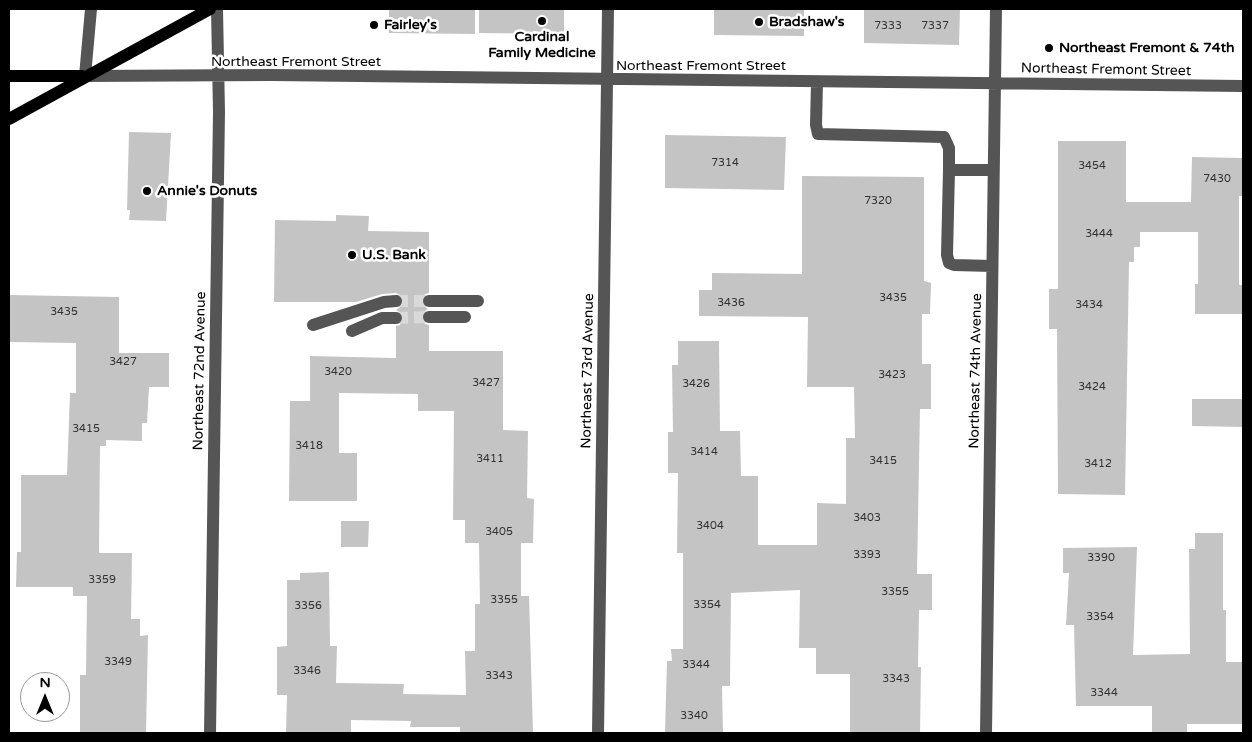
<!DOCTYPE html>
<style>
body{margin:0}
#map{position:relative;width:1252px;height:742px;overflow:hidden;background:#fff;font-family:"Varela Round",sans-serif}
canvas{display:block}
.frame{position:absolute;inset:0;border:10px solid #000;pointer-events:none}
.north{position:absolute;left:20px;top:672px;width:50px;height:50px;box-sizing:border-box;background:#fff;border:1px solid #999;border-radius:50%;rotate:0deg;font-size:14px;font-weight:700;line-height:20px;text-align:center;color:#000}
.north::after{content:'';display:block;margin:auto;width:18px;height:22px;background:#000;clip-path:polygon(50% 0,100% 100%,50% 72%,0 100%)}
</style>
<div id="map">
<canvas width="1252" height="742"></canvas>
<div class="frame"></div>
<div class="north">N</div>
</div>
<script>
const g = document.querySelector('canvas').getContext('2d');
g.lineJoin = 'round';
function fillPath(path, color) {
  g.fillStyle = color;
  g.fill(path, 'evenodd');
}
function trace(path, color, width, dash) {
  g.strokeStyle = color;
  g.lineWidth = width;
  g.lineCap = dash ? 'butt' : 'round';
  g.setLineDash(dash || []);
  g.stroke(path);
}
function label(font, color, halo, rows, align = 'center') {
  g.font = font + ' "Varela Round",sans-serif';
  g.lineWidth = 5;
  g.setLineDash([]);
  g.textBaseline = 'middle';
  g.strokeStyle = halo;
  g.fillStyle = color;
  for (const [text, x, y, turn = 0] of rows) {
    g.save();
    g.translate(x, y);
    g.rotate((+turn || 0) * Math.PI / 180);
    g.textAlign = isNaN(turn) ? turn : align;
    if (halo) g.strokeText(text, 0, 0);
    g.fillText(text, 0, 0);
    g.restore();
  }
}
fillPath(new Path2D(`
 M 389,9 L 475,9 L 475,34 L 389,33 Z
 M 479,9 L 564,9 L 564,34 L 479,33 Z
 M 714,9 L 804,9 L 804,36 L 714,35 Z
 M 864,9 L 960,9 L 959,45 L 864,43 Z
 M 129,132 L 171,133 L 166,221 L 129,220 L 130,210 L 127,210 Z
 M 665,135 L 786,137 L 784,190 L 665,188 Z
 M 1058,141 L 1126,141 L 1126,202 L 1191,202 L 1192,157 L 1243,158 L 1243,196 L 1239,196 L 1239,285 L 1243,285 L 1243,314 L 1195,314 L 1195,284 L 1198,284 L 1198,232 L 1140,232 L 1140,247 L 1134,247 L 1134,262 L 1129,262 L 1125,495 L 1058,494 L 1057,329 L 1049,329 L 1049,289 L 1058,289 Z
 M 802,176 L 924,177 L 924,281 L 931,283 L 930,314 L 922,314 L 922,364 L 931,364 L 931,409 L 920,409 L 917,574 L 932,574 L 932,610 L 919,610 L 918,667 L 921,667 L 920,733 L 850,733 L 850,674 L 816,674 L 816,648 L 799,648 L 800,590 L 731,593 L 730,686 L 722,686 L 723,733 L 665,733 L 667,661 L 672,661 L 671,649 L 683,649 L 683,553 L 677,553 L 678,473 L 668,473 L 668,432 L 673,432 L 672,365 L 678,365 L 678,341 L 719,341 L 720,431 L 740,431 L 741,476 L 758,476 L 758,545 L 817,545 L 817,503 L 846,504 L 846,438 L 855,438 L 854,387 L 807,387 L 808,317 L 699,316 L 699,290 L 712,290 L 712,273 L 802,274 Z
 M 336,215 L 369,216 L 368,231 L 429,232 L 429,293 L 425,294 L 421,301 L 422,305 L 428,309 L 422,313 L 421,317 L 425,324 L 429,325 L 429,351 L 503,351 L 503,430 L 528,431 L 527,498 L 534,499 L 533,543 L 521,543 L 521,596 L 529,596 L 533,733 L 460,733 L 460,727 L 410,727 L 411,721 L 351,720 L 351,733 L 286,733 L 287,695 L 277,695 L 277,647 L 287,646 L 287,580 L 300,580 L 300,573 L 329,572 L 330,646 L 337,646 L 336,683 L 404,684 L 403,694 L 466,695 L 465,651 L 475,651 L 475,604 L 480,604 L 479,543 L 465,543 L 465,520 L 453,520 L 454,411 L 418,411 L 418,394 L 339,393 L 339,453 L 357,453 L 357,501 L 289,501 L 290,401 L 310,401 L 310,356 L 396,358 L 396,326 L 400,325 L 404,318 L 403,314 L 396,310 L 403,305 L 404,300 L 402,296 L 396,293 L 382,294 L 356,302 L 274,302 L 275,220 L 336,221 Z
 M 9,295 L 119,297 L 119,353 L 169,353 L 169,387 L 149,387 L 147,423 L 142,423 L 142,441 L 106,440 L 106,446 L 100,446 L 99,553 L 132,553 L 131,619 L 140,619 L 140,636 L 148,635 L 146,733 L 80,733 L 80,675 L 86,675 L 87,596 L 73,596 L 73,587 L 16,587 L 17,552 L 21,552 L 21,475 L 67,475 L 70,393 L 76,393 L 76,343 L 10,342 Z
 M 1192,399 L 1243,399 L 1243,427 L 1192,426 Z
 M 341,521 L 369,521 L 368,547 L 341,547 Z
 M 1195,533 L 1223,533 L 1223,610 L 1226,610 L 1226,662 L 1243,662 L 1243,724 L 1187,724 L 1187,733 L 1152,733 L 1152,706 L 1076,706 L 1074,625 L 1066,625 L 1069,573 L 1063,573 L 1063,548 L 1137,547 L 1133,655 L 1190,654 L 1189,549 L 1195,549 Z`), '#c4c4c4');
trace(new Path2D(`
 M 396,301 L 429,301
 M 396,318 L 429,317`), '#d9d9d9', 12, [12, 6]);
trace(new Path2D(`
 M 91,9 L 85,76 L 271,75 L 1243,86
 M 817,82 L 816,125 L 818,134 L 944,137 L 949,148 L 949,170 L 993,170
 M 949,170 L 947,255 L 949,263 L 954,265 L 992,266
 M 429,301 L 478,301
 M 429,317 L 465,317
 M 313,325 L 384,302 L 396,301
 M 352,331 L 382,318 L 396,318
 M 210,733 L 219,112 L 217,9
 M 598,733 L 608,9
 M 986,733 L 996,9`), '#555', 12);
trace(new Path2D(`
 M 9,76 L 82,76
 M 9,119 L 210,9`), '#000', 12);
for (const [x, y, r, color] of [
 [542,21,5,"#000"],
 [759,22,5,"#000"],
 [374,25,5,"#000"],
 [1049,48,5,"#000"],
 [147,191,5,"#000"],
 [352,255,5,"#000"]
]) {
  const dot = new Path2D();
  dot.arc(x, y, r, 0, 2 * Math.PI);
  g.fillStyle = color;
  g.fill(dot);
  trace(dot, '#fff', 2);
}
label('11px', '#313131', null, [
 ["7333",888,26],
 ["7337",935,26],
 ["7314",725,163],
 ["3454",1092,166],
 ["7430",1217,179],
 ["7320",878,201],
 ["3444",1099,234],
 ["3435",893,298],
 ["3436",731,303],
 ["3434",1089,305],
 ["3435",64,312],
 ["3427",123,362],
 ["3420",338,372],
 ["3423",892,375],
 ["3427",486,383],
 ["3426",696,384],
 ["3424",1092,387],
 ["3415",86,429],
 ["3418",309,446],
 ["3414",704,452],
 ["3411",490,459],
 ["3415",883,461],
 ["3412",1098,464],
 ["3403",867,518],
 ["3404",710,526],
 ["3405",499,532],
 ["3393",867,555],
 ["3390",1101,558],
 ["3359",102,580],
 ["3355",895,592],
 ["3355",504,600],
 ["3354",707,605],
 ["3356",308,606],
 ["3354",1100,617],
 ["3349",118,662],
 ["3344",696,665],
 ["3346",307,671],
 ["3343",499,676],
 ["3343",896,679],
 ["3344",1104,693],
 ["3340",694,716]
]);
label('bold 14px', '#000', '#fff', [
 ["Bradshaw's",769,22],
 ["Fairley's",384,25],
 ["Cardinal",542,37,"center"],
 ["Family Medicine",542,53,"center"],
 ["Northeast Fremont & 74th",1059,48],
 ["Annie's Donuts",157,191],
 ["U.S. Bank",362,255]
], 'left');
label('14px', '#000', '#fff', [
 ["Northeast Fremont Street",296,62],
 ["Northeast Fremont Street",701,66],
 ["Northeast Fremont Street",1106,70,1],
 ["Northeast 72nd Avenue",200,371,-89],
 ["Northeast 73rd Avenue",588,371,-89],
 ["Northeast 74th Avenue",976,371,-89]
]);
</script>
